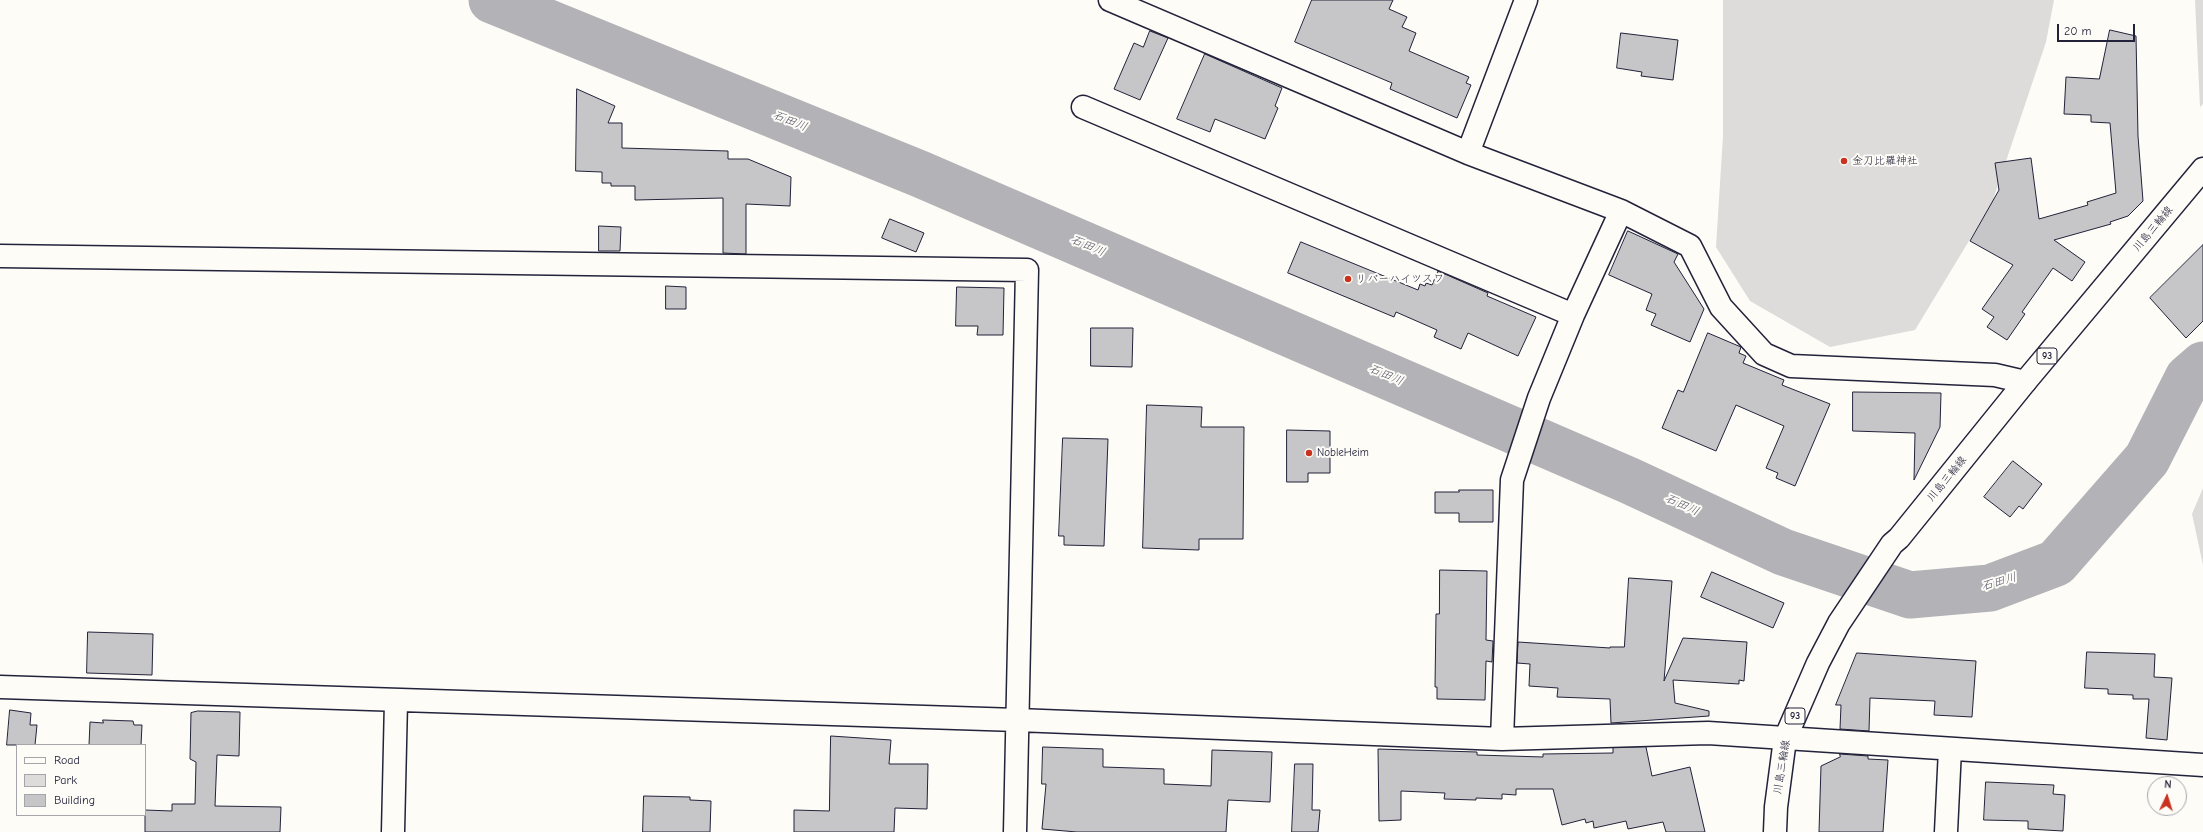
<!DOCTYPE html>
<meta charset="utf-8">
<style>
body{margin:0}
#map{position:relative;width:2203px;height:832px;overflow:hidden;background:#fdfcf7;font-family:"Comic Neue",sans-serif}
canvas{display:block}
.legend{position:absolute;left:16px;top:744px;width:130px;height:72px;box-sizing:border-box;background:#fdfcf7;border:1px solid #a5a5ac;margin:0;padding:5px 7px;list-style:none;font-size:12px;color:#22223b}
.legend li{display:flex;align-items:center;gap:8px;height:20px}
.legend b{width:20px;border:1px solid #a5a5ac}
.north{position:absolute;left:2147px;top:776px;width:40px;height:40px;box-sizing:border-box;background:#fdfcf7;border:1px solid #a5a5ac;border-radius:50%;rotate:4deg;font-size:11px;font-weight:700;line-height:16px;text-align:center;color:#22223b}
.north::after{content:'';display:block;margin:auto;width:14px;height:18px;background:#c8321e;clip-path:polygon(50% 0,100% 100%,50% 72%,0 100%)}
.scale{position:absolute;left:2057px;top:24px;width:78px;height:18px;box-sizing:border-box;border:2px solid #22223b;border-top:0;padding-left:5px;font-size:12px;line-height:14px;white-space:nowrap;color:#22223b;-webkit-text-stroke:3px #fdfcf7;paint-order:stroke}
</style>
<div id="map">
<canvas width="2203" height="832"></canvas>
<ul class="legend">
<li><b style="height:5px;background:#fdfcf7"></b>Road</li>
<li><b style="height:11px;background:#dddcdb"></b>Park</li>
<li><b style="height:11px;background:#c6c6c8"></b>Building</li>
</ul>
<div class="north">N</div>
<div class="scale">20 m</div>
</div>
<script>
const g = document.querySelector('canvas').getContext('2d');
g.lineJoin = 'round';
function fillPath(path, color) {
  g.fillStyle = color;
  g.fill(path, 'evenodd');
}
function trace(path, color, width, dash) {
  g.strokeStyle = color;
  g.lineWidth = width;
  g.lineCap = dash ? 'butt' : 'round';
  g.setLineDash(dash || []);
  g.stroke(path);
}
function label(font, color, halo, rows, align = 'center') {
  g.font = font + ' "Comic Neue","Klee One",sans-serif';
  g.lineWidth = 4;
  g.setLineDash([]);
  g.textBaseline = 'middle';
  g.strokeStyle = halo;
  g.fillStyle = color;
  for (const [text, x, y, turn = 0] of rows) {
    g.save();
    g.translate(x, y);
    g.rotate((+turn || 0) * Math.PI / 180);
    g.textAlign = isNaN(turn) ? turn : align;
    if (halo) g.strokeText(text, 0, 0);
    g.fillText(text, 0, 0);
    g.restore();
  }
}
fillPath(new Path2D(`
 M 1723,0 L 2054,0 L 2046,42 L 1992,203 L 1915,330 L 1830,347 L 1750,301 L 1716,247 L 1723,136 Z
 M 2195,0 L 2203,0 L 2203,104 L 2200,107 Z
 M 2203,488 L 2203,565 L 2192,514 Z`), '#dddcdb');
trace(new Path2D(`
 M 492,0 L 920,174 L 1628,480 L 1783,552 L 1910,595 L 1990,588 L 2056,563 L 2147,459 L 2188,378 L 2203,365`), '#b2b2b7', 47);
const building = new Path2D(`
 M 1312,0 L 1393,0 L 1389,9 L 1407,17 L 1402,27 L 1416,33 L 1409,51 L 1469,77 L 1466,83 L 1471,85 L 1457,118 L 1390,89 L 1392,83 L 1295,42 Z
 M 2110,30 L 2136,36 L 2138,136 L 2143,201 L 2128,216 L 2110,222 L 2111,224 L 2054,240 L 2085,262 L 2072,281 L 2053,268 L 2022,312 L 2025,314 L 2007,340 L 1987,327 L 1994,317 L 1982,309 L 2013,265 L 1970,241 L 1999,190 L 1995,163 L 2031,158 L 2039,219 L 2088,205 L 2087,202 L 2116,193 L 2110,123 L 2091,122 L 2091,115 L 2064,114 L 2066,77 L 2099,79 Z
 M 1150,31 L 1168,38 L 1140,100 L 1114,89 L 1134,43 L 1143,47 Z
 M 1621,33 L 1678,40 L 1673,80 L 1641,76 L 1642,72 L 1617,68 Z
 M 1205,54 L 1282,88 L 1275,106 L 1278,108 L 1265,139 L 1215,119 L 1210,132 L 1177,119 Z
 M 577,89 L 615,106 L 608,123 L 622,123 L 622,148 L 728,151 L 728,159 L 748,159 L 791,177 L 790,206 L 746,204 L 746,254 L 723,253 L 723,198 L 635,200 L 635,186 L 611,186 L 611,183 L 602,183 L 602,172 L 576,171 Z
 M 890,219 L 924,233 L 916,252 L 882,238 Z
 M 599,226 L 621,227 L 620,251 L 599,251 Z
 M 1628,231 L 1678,254 L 1674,262 L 1704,309 L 1690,342 L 1651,325 L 1656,314 L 1646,310 L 1652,294 L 1609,275 Z
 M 1301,242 L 1418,290 L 1420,284 L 1425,286 L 1426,283 L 1432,285 L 1438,271 L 1488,293 L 1487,296 L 1536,317 L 1518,356 L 1468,333 L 1461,349 L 1434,337 L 1437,330 L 1396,312 L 1394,317 L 1288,273 Z
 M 2203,245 L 2203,321 L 2186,338 L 2150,298 Z
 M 666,286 L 686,287 L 686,309 L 666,309 Z
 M 957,287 L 1004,288 L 1003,335 L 977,335 L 978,326 L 956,326 Z
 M 1091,328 L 1133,328 L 1132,367 L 1091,366 Z
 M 1708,333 L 1741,347 L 1739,353 L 1746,356 L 1743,363 L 1784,380 L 1782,385 L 1830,404 L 1795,486 L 1776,478 L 1778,473 L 1766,468 L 1784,426 L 1736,405 L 1716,451 L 1662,428 L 1678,390 L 1683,392 Z
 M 1853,392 L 1941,393 L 1940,427 L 1914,480 L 1915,433 L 1853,431 Z
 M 1147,405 L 1202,407 L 1201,427 L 1244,427 L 1243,539 L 1199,539 L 1199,550 L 1143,548 Z
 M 1287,430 L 1330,431 L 1330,473 L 1308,473 L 1308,482 L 1287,482 Z
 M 1063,438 L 1108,439 L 1104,546 L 1064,545 L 1064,536 L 1059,536 Z
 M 2013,461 L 2042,484 L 2023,509 L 2019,506 L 2010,517 L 1984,497 Z
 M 1459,490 L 1493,490 L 1493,522 L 1459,522 L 1459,513 L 1435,513 L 1435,492 L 1459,492 Z
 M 1440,570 L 1487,571 L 1486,640 L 1493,641 L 1492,662 L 1486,661 L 1485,700 L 1437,699 L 1437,687 L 1435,687 L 1436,614 L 1439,614 Z
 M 1712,572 L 1784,603 L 1773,628 L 1701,597 Z
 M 1629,578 L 1672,581 L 1664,681 L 1683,638 L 1747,642 L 1744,681 L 1739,680 L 1739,684 L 1673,680 L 1675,703 L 1709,711 L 1709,716 L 1611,723 L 1610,699 L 1557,697 L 1558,688 L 1529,686 L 1530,664 L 1517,663 L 1518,642 L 1610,648 L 1610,647 L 1624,647 Z
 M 88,632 L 153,634 L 152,675 L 87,673 Z
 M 2087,652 L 2155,654 L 2154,677 L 2172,678 L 2167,740 L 2146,738 L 2149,699 L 2133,699 L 2133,695 L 2108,694 L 2108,689 L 2085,688 Z
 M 1857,653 L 1976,661 L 1972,717 L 1934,715 L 1935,701 L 1870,698 L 1869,731 L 1840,729 L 1841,705 L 1836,705 Z
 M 10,710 L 31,713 L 30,725 L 37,725 L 35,745 L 7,745 Z
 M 198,711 L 240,712 L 239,756 L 217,755 L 215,806 L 281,807 L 280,832 L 145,832 L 145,810 L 172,811 L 172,804 L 195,804 L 196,762 L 190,759 L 191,713 Z
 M 103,720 L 133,721 L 134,725 L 142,725 L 141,745 L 89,745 L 90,722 L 103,723 Z
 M 831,736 L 891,740 L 889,764 L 928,764 L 927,809 L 895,808 L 894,832 L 794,832 L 794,810 L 829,811 Z
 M 1043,747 L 1103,749 L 1103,767 L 1164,769 L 1164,784 L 1211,786 L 1212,750 L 1272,752 L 1270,802 L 1228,800 L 1226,832 L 1077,832 L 1042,829 L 1046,784 L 1042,784 Z
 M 1646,747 L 1652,776 L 1690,767 L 1705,832 L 1666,832 L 1663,822 L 1628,829 L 1626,821 L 1594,828 L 1593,821 L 1586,823 L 1585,819 L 1562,825 L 1553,789 L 1516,789 L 1516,795 L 1502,794 L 1502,799 L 1476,798 L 1476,800 L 1444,799 L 1445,793 L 1401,791 L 1401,820 L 1379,821 L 1378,749 L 1477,752 L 1477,755 L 1543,757 L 1543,754 L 1613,753 L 1613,748 Z
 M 1840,754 L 1868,756 L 1868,759 L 1888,760 L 1883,832 L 1819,832 L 1821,766 L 1840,757 Z
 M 1295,764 L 1313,764 L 1312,810 L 1320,810 L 1318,832 L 1292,832 Z
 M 1986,782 L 2054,785 L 2053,794 L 2065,795 L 2063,831 L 2028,829 L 2028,821 L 1984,820 Z
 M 644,796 L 690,797 L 690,800 L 711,801 L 710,832 L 643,832 Z`);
fillPath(building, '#c6c6c8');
trace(building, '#22223b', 1);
const minor = new Path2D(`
 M 1110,0 L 1468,153 L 1621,211 L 1690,246 L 1721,307 L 1764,354 L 1791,366 L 1995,375 L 2025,382
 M 1083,107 L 1573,315
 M 1468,153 L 1526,0
 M 0,256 L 1027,270 L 1015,832
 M 0,687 L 1017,720 L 1502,739 L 1708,733 L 2203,765
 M 1502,739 L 1512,480 L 1539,398 L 1573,315 L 1621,211
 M 393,832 L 396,701
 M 1946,832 L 1950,749`);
const major = new Path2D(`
 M 1775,832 L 1776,807 L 1785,739 L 1818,663 L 1839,623 L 1892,544 L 1899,538 L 2025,382 L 2203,169`);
trace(minor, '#22223b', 25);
trace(major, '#22223b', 25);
trace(minor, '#fdfcf7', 22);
trace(major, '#fdfcf7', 22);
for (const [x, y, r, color] of [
 [1844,161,4,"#c8321e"],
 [1348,279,4,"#c8321e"],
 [1309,453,4,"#c8321e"]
]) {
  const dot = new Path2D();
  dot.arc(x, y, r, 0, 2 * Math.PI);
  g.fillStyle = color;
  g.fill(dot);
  trace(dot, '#fdfcf7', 1.5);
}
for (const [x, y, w] of [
 [2047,356,20],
 [1795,716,20]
]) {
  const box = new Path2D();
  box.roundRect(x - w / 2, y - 8, w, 16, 3);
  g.fillStyle = '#fdfcf7';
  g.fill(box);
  trace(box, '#22223b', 1);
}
label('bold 10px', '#22223b', null, [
 ["93",2047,356],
 ["93",1795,716]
]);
label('11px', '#22223b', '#fdfcf7', [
 ["金刀比羅神社",1852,161],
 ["リバーハイツスワ",1356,279],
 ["NobleHeim",1317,453]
], 'left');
label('11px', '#22223b', '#fdfcf7', [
 ["川島三輪線",2153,229,-50],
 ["川島三輪線",1947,479,-51],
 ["川島三輪線",1782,767,-81]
]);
label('italic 12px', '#545466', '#fdfcf7', [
 ["石田川",790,121,22],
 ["石田川",1088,246,23],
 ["石田川",1386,375,23],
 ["石田川",1682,505,25],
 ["石田川",1999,582,-16]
]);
</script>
